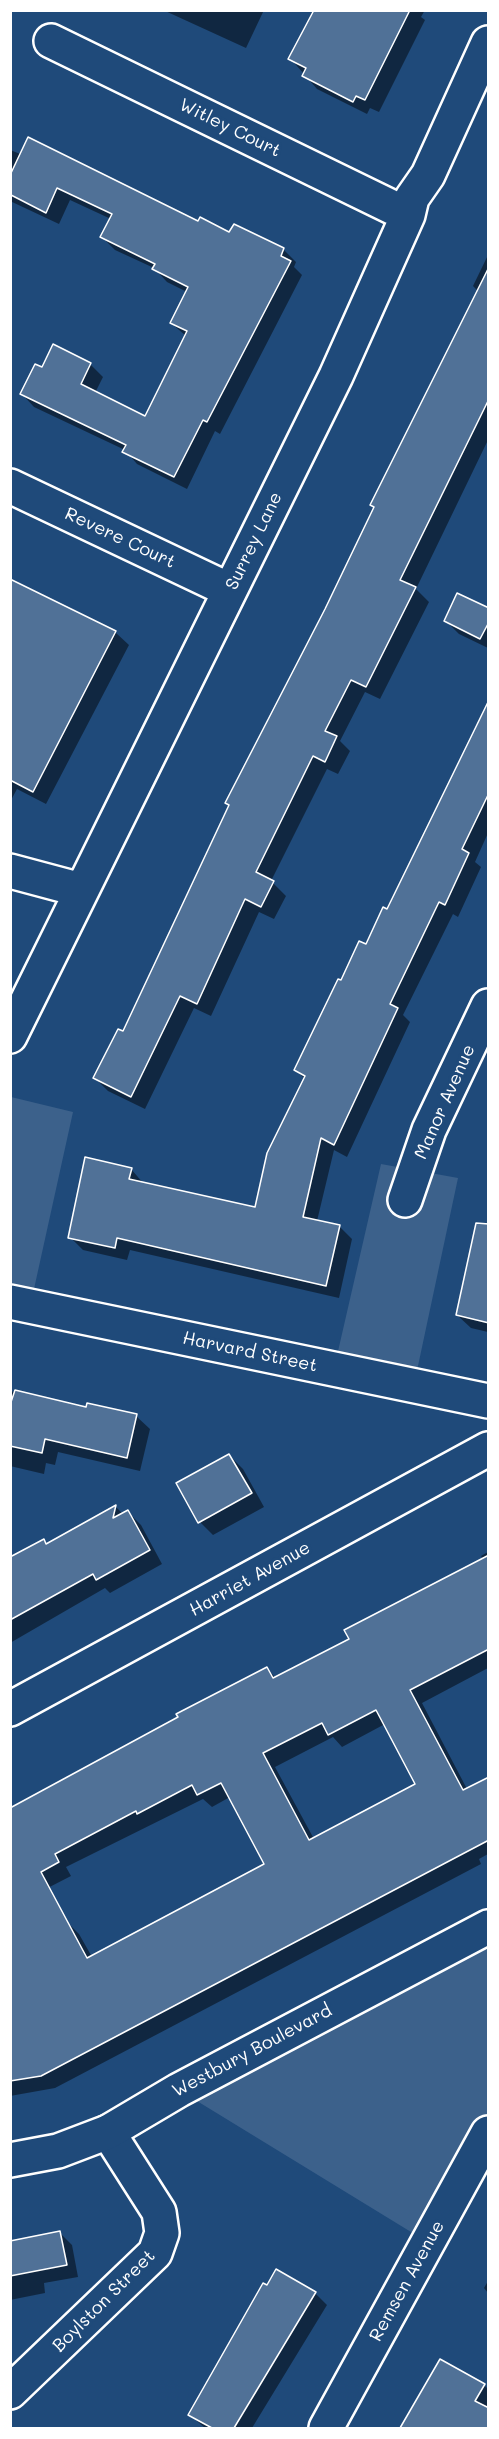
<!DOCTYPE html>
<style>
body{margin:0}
#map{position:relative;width:499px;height:2439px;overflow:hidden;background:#1f4a7a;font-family:Mali,sans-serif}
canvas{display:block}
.frame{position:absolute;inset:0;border:12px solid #fff;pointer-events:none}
</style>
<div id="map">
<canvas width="499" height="2439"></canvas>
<div class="frame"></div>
</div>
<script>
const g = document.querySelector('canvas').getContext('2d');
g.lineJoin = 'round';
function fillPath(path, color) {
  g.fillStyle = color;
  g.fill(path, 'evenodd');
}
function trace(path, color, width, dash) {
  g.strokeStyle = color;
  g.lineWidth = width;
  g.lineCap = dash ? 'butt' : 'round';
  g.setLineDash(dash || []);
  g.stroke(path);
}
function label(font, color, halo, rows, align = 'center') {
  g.font = font + ' Mali,sans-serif';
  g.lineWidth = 6;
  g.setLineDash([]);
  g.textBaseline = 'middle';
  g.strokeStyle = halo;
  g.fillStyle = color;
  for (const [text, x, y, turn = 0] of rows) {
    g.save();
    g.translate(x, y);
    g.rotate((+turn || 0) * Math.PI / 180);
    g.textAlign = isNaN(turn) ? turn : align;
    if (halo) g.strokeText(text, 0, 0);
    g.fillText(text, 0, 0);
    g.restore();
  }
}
fillPath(new Path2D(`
 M 11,1097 L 73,1112 L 32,1298 L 11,1293 Z
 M 381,1164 L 458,1178 L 415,1380 L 336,1360 Z
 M 488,1927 L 488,2133 L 429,2243 L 179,2090 Z`), '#3c618b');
fillPath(new Path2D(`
 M 163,10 L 264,10 L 246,48 Z
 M 315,10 L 425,10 L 421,17 L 425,20 L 379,112 L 370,108 L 367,114 L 317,89 L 290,58 Z
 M 10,150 L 230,234 L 234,226 L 284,250 L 296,262 L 294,267 L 302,275 L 220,434 L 215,431 L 187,489 L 137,464 L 125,450 L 34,407 L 22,394 L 42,369 L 90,364 L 103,377 L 95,393 L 146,418 L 186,336 L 171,323 L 187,292 L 167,282 L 154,268 L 115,250 L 102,237 L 111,219 L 70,200 L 59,224 L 10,201 Z
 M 488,255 L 488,440 L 416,589 L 429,602 L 380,699 L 365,692 L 340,741 L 350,751 L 338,774 L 327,769 L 271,881 L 286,896 L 274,919 L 259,912 L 211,1016 L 194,1008 L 145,1109 L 108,1091 L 95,1078 L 124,1033 L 375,508 L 371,504 L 478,291 L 473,286 Z
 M 488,610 L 488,648 L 459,634 L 446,621 Z
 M 115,632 L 129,645 L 46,804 L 17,789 L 10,802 L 10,702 Z
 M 488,722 L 488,833 L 475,862 L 481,867 L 458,917 L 453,914 L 403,1015 L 410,1022 L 347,1157 L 334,1150 L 317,1221 L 339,1226 L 352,1239 L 339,1298 L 130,1250 L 127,1260 L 83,1250 L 70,1237 L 131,1169 L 144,1184 L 256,1208 L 305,1079 L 296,1070 L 342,982 L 388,911 Z
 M 488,1278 L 488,1332 L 471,1328 L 457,1315 Z
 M 10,1391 L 87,1408 L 136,1416 L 150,1429 L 140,1471 L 58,1452 L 55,1465 L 46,1463 L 44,1474 L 10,1466 Z
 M 229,1455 L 243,1469 L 264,1507 L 213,1535 L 200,1522 Z
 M 116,1507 L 123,1514 L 128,1512 L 141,1525 L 162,1564 L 110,1593 L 105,1588 L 10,1643 L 10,1559 L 43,1541 L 47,1545 Z
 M 488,1552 L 488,1668 L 422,1703 L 467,1789 L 488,1778 L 488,1854 L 479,1859 L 481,1864 L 55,2088 L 10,2096 L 10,1960 L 66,1921 L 79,1934 L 92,1957 L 266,1865 L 230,1797 L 212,1807 L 203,1799 L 66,1867 L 71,1876 L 34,1895 L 21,1882 L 267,1669 L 276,1678 L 351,1639 L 483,1559 L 481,1556 ZM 385,1724 L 417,1785 L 314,1839 L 275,1767 L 333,1737 L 342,1747 Z
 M 60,2233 L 72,2245 L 78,2277 L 44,2283 L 45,2293 L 10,2300 L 10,2241 Z
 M 277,2271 L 315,2293 L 327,2305 L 252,2428 L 205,2428 L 190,2415 Z
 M 488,2281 L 488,2293 L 484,2288 Z
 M 484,2385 L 488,2389 L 488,2428 L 412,2428 L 405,2422 Z`), '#0007');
const building = new Path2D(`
 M 314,10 L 410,10 L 365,100 L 356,96 L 353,102 L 302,76 L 306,68 L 288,59 Z
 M 28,137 L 198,221 L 200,217 L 229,232 L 234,224 L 284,248 L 281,256 L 291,261 L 207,422 L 203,420 L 174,477 L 122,452 L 126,445 L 20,394 L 35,364 L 42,367 L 53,344 L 91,363 L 81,384 L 145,416 L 187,331 L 170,323 L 188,287 L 152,269 L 155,264 L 100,237 L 112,214 L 57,188 L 46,213 L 11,195 L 11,173 Z
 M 489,267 L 489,399 L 400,580 L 416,587 L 366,687 L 351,680 L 325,731 L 337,736 L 325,762 L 313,756 L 256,872 L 274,881 L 261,907 L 245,899 L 197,1004 L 180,996 L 131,1097 L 93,1078 L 118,1029 L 123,1031 L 229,805 L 225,803 L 325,609 L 374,507 L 370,505 Z
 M 10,579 L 116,631 L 33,792 L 10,780 Z
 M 457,593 L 489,608 L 489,622 L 480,639 L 444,621 Z
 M 489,700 L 489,793 L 462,849 L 469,853 L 445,905 L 439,902 L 390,1004 L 398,1008 L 334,1145 L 321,1138 L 303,1217 L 340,1225 L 326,1286 L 117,1238 L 115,1248 L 68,1238 L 85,1157 L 132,1168 L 129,1179 L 255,1207 L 267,1153 L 305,1076 L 294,1070 L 338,979 L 341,980 L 359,941 L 366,944 L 383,907 L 387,909 Z
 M 476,1223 L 489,1224 L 489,1323 L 456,1315 Z
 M 15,1390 L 86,1407 L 87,1403 L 137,1414 L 127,1458 L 45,1439 L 42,1453 L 10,1446 L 10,1405 Z
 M 229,1454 L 252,1493 L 198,1523 L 176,1483 Z
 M 116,1505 L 113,1518 L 128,1510 L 150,1550 L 96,1580 L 93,1574 L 10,1620 L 10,1557 L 44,1539 L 46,1544 Z
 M 489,1555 L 489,1649 L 410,1690 L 463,1790 L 489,1777 L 489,1840 L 41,2076 L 10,2081 L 10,1808 L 178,1717 L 176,1714 L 267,1667 L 273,1678 L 349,1639 L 344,1630 ZM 376,1710 L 415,1784 L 309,1840 L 263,1753 L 322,1723 L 328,1735 ZM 221,1783 L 264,1864 L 87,1958 L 41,1872 L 59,1862 L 55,1854 L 136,1811 L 137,1814 L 192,1785 L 197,1795 Z
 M 60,2231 L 67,2265 L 10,2276 L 10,2241 Z
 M 276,2269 L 316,2292 L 234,2428 L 212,2428 L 188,2415 L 263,2283 L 267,2285 Z
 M 440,2359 L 485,2384 L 475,2401 L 489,2408 L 489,2428 L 400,2428 Z`);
fillPath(building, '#507197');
trace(building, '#fff', 1.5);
const minor = new Path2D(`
 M 51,41 L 408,215
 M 10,486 L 229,590
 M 10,871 L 81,890
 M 10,1036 L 336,376 L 408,215 L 412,198 L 428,175 L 488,43
 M 405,1200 L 429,1130 L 488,1006
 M 10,1302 L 488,1401
 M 10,1709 L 488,1449
 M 10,2392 L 155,2253 L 162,2233 L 159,2212 L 108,2132
 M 326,2428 L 488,2133`);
const tertiary = new Path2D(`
 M 10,2160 L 58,2151 L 108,2132 L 179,2090 L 488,1927`);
trace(minor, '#fff', 38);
trace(tertiary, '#fff', 38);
trace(minor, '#1f4a7a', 33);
trace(tertiary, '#1f4a7a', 33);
label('18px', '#fff', '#1f4a7a', [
 ["Witley Court",230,128,26],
 ["Revere Court",120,538,25],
 ["Surrey Lane",254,541,-64],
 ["Manor Avenue",445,1102,-66],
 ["Harvard Street",250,1352,12],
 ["Harriet Avenue",250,1579,-29],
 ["Westbury Boulevard",252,2051,-28],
 ["Remsen Avenue",407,2281,-61],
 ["Boylston Street",104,2301,-45]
]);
</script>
